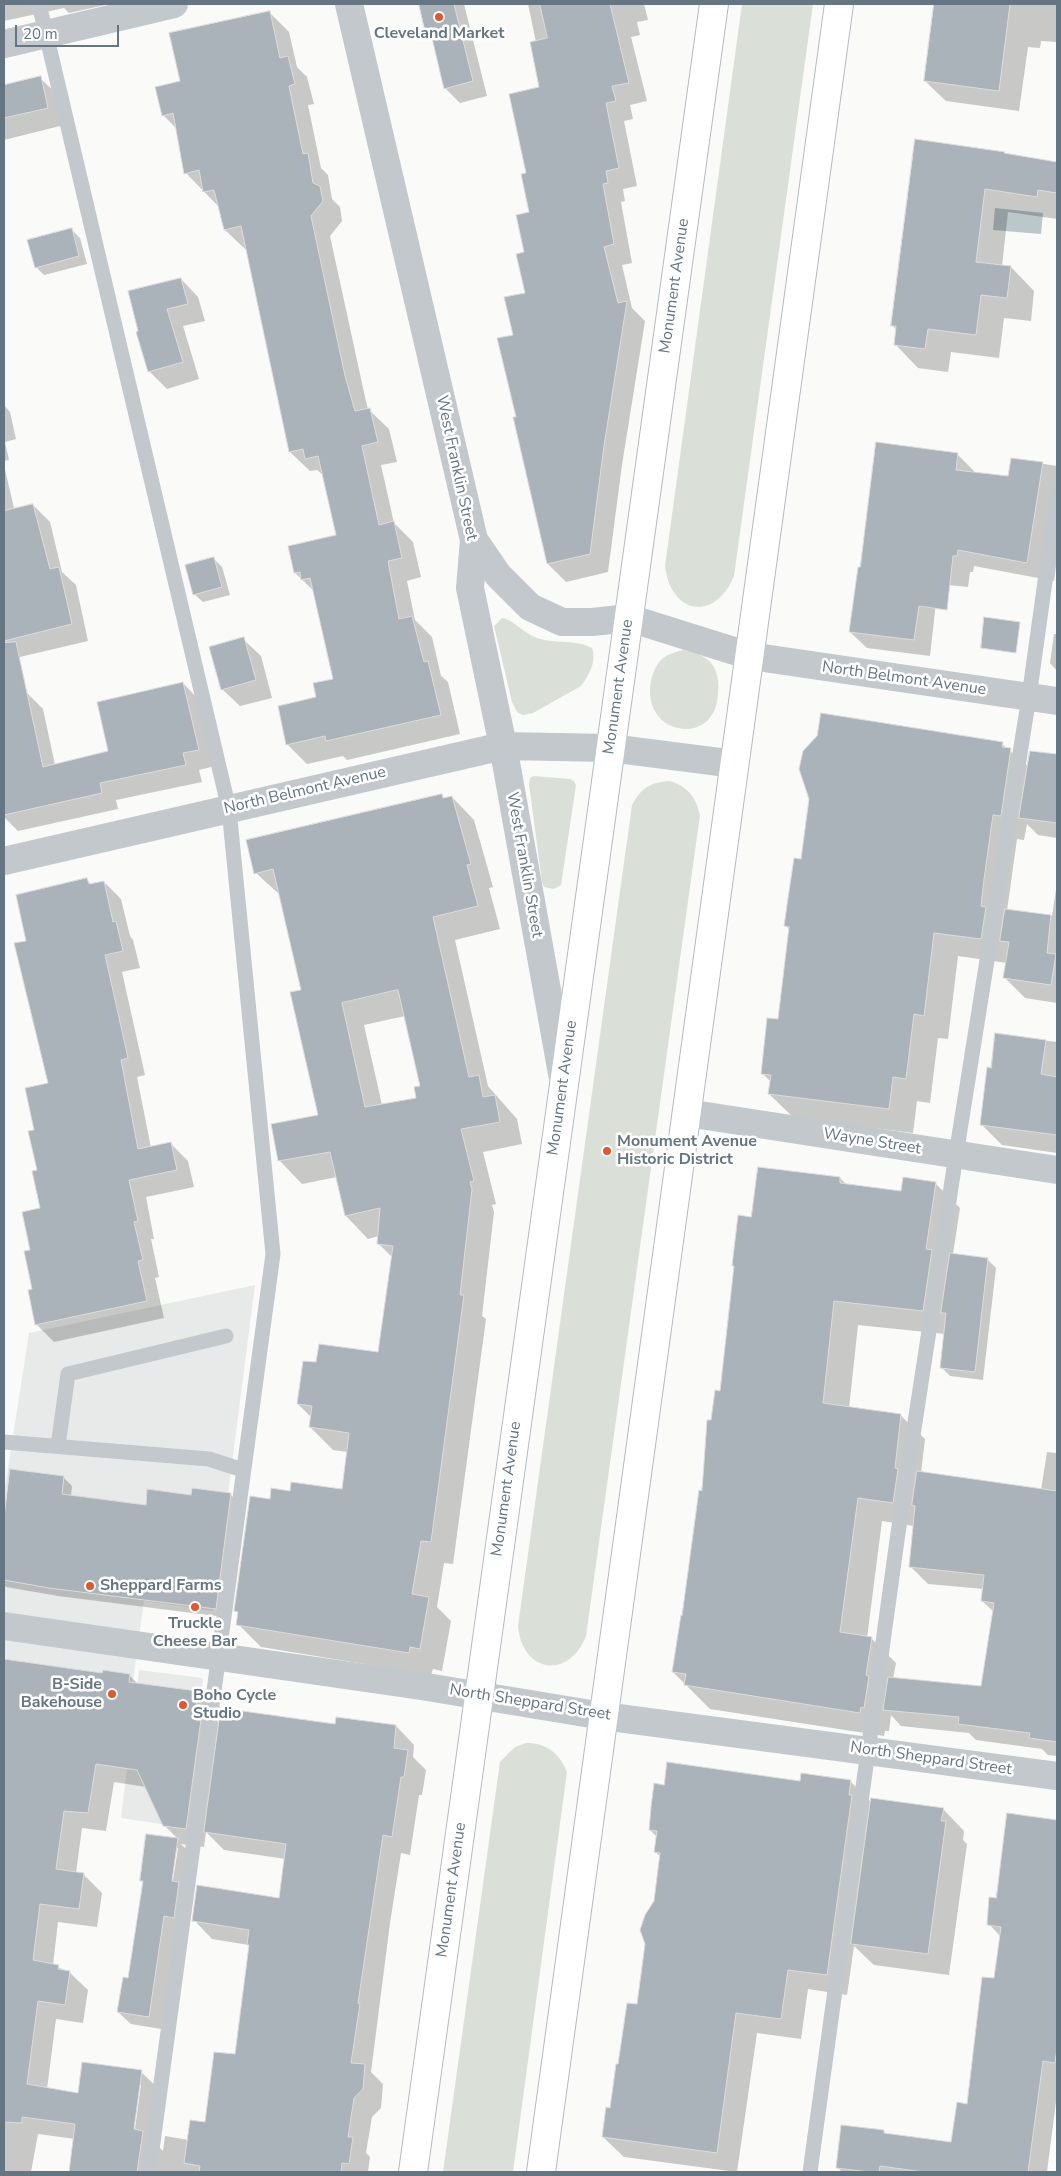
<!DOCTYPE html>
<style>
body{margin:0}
#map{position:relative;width:1061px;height:2176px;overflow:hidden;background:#fafaf8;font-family:"Nunito Sans",sans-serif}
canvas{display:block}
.frame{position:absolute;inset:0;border:5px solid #657683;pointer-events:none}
.scale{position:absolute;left:15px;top:25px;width:104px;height:22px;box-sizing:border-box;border:2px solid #657683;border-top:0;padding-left:6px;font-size:15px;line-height:18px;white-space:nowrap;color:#657683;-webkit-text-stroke:4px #fff;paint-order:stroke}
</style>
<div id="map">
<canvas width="1061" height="2176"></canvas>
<div class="frame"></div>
<div class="scale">20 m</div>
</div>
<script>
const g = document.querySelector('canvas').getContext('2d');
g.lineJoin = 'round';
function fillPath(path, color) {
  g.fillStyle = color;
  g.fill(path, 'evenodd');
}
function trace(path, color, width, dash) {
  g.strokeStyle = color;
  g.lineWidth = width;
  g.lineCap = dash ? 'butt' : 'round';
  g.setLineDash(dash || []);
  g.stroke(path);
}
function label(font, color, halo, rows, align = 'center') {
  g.font = font + ' "Nunito Sans",sans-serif';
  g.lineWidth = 5;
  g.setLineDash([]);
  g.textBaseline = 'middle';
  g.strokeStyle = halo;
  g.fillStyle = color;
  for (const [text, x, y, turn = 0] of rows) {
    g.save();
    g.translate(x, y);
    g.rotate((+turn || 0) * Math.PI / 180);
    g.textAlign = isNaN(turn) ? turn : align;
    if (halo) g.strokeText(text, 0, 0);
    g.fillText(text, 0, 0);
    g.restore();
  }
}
fillPath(new Path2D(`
 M 255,1285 L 213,1611 L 144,1601 L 127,1724 L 4,1706 L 4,1494 L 29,1333 Z
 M 139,1670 L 203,1678 L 181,1827 L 121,1818 Z`), '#e8e9e9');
fillPath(new Path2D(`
 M 742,4 L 813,4 L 734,576 C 715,622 671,615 665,566 Z
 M 502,618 C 512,619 525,634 537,638 C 554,644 576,639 592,648 C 597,660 589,676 581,686 L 533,713 L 523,715 L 517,712 L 512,702 L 494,626 Z
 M 683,650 C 709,654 721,667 718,694 C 717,702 716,710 711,716 C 698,736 667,731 656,713 C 646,698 649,672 662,659 C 668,654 675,652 683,650 Z
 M 534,776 L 570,779 L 574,781 L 576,785 L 561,885 L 554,889 L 544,887 L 542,882 L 529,784 L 530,778 Z
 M 670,781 C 688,787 696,797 700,815 L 586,1636 C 569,1680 522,1673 518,1626 L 632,805 C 641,788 651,782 670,781 Z
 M 526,1743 C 547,1743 559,1753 567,1772 L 513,2172 L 443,2172 L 500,1762 L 515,1747 Z`), '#dadfd7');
fillPath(new Path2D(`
 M 995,208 L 1043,213 L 1041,234 L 993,230 Z`), '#bbc7cb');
fillPath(new Path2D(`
 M 4,4 L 110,4 L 69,13 L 64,8 L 4,21 Z
 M 420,4 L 464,4 L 487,96 L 460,103 L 445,88 L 434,41 L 428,35 Z
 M 528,4 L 644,4 L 648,20 L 637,22 L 640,35 L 631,37 L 647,101 L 630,105 L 633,119 L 624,121 L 637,186 L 623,189 L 625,201 L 621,202 L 632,263 L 622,265 L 632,308 L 645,321 L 622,465 L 608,572 L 566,582 L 548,564 L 515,336 L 526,294 L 526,253 L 531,213 L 527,174 L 541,88 L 536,42 Z
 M 935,4 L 1057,4 L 1057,42 L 1041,41 L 1040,48 L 1028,47 L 1019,111 L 946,101 L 925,81 Z
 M 269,12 L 289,32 L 297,67 L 307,77 L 314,104 L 308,105 L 321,168 L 328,175 L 332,199 L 340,207 L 342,221 L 330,236 L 365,397 L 368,409 L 389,429 L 397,462 L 381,465 L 394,523 L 413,542 L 421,577 L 407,581 L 415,620 L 432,637 L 441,676 L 448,682 L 460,734 L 347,760 L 343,756 L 307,764 L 287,744 L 318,698 L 335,680 L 315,592 L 295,573 L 337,536 L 324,476 L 317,470 L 310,471 L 290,452 L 247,249 L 245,249 L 225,230 L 219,207 L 186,173 L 177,129 L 163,115 L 181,82 Z
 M 40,78 L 57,94 L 64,125 L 4,140 L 4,87 Z
 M 1004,153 L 1006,155 L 1057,163 L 1057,219 L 1008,212 L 1002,266 L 1011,267 L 1034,291 L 1031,321 L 1004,318 L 999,358 L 951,352 L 948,372 L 918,368 L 895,344 L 897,330 L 892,325 Z
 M 71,229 L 80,238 L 87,264 L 44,275 L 36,267 Z
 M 181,279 L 198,297 L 205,321 L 183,326 L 199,379 L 167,389 L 149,371 L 137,332 Z
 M 4,405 L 10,412 L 16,439 L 5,442 L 9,460 L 4,461 Z
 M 877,444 L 958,455 L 974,471 L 974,474 L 1009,478 L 1012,459 L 1057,466 L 1057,567 L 1056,566 L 1054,581 L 974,566 L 973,572 L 970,572 L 968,587 L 938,584 L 930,656 L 867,648 L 850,632 L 861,568 Z
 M 4,465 L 14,508 L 33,505 L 50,522 L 62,572 L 76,585 L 88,641 L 7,660 L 26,692 L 43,709 L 55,765 L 110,752 L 183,683 L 199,700 L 215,766 L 199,770 L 202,782 L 116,800 L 118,809 L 18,831 L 4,817 Z
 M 214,559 L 222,567 L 230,595 L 203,602 L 194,594 Z
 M 1054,634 L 1057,634 L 1057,671 L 1050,663 Z
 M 243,639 L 261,656 L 272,698 L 240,706 L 222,689 Z
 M 1002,744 L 1029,767 L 1031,752 L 1057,756 L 1057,838 L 1038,835 L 1027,824 L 1024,840 L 1017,839 L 1007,911 L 1052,916 L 1057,883 L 1057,1003 L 1025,998 L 1004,977 L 1007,963 L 958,956 L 948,1039 L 938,1038 L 930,1103 L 917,1101 L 913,1133 L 794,1118 L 769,1094 L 771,1082 L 762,1073 L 779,1021 L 790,930 L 786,926 L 802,861 Z
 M 442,795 L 445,799 L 452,797 L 474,820 L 493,887 L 489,888 L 500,929 L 455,940 L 488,1086 L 517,1119 L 522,1144 L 483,1152 L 496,1204 L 492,1205 L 494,1212 L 482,1316 L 486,1319 L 453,1564 L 444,1563 L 437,1607 L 451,1621 L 442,1671 L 433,1669 L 431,1675 L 261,1647 L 238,1624 L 239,1614 L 236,1611 L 271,1500 L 291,1492 L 343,1491 L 348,1452 L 333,1450 L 310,1427 L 311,1417 L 298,1404 L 318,1364 L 379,1354 L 392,1257 L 378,1243 L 379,1236 L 368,1239 L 346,1216 L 337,1177 L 302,1184 L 280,1161 L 273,1125 L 319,1116 L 303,991 L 280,895 L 256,873 ZM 405,1016 L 421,1087 L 417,1099 L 382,1105 L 364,1025 Z
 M 87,880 L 92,885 L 104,882 L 121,899 L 130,936 L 133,940 L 140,968 L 122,972 L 145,1075 L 137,1077 L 151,1148 L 171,1144 L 188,1161 L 194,1187 L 146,1197 L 154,1239 L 151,1239 L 159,1277 L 155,1278 L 164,1318 L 54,1342 L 36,1324 L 34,1290 L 31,1251 L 41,1209 L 36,1131 L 49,1084 L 27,942 Z
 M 996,1034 L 1057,1042 L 1057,1153 L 1002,1145 L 981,1124 Z
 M 840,1178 L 847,1185 L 902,1193 L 935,1183 L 960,1208 L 953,1254 L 987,1259 L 996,1268 L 983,1380 L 950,1376 L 942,1368 L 945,1334 L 858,1325 L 849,1408 L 900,1415 L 925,1439 L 921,1473 L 1041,1490 L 1047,1452 L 1057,1453 L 1057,1449 L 1057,1756 L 1048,1755 L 1042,1749 L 976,1740 L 969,1733 L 901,1726 L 891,1715 L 889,1731 L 885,1731 L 884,1736 L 710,1709 L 673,1672 L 712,1421 L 721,1392 L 752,1218 ZM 882,1521 L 914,1526 L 911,1567 L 928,1584 L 984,1589 L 982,1601 L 994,1612 L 982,1687 L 893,1679 L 896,1663 L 871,1638 L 867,1638 Z
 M 11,1471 L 64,1478 L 72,1486 L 71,1496 L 147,1506 L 192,1497 L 231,1495 L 239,1503 L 224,1617 L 58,1596 L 6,1587 L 4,1585 L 4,1527 Z
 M 4,1660 L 103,1674 L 129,1675 L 139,1685 L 197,1692 L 215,1710 L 214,1719 L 220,1724 L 396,1726 L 414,1745 L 413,1757 L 426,1770 L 422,1795 L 419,1795 L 410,1855 L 401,1853 L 390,1923 L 371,2072 L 383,2084 L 381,2108 L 372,2117 L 366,2153 L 370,2157 L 368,2172 L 71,2172 L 75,2139 L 38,2134 L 31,2172 L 4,2172 ZM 114,1782 L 146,1787 L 164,1825 L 179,1840 L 147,1836 L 141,1881 L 144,1883 L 129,1979 L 118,2012 L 131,2024 L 161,2029 L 189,1852 L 181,1844 L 204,1847 L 206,1832 L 224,1850 L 286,1859 L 280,1899 L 194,1920 L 212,1939 L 249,1945 L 236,2056 L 206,2124 L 189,2140 L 165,2136 L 163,2151 L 153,2141 L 160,2090 L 141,2072 L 79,2094 L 47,2089 L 56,2019 L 83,2023 L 88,1990 L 69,1972 L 53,1965 L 58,1922 L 97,1927 L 102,1893 L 83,1874 L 76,1873 L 82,1828 L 106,1831 ZM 175,1848 L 178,1848 L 172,1887 L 170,1887 ZM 138,2085 L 141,2085 L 134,2136 L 131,2135 Z
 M 850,1781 L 872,1803 L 943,1809 L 964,1831 L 963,1840 L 967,1844 L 949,1975 L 874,1965 L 854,1946 L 847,1995 L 808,1989 L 801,2039 L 757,2033 L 737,2172 L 624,2157 L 603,2137 L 619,2066 L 638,2006 L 661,1857 L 655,1852 L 657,1837 L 650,1830 L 665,1786 Z
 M 1008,1814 L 1057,1821 L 1057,2094 L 1047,2172 L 842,2172 L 837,2167 L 884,2132 L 887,2134 L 952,2143 L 968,2105 L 995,1980 L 1001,1937 L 989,1924 L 997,1900 Z`), '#0003');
const building = new Path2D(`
 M 419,4 L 454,4 L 473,81 L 444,89 L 431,34 L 426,35 Z
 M 540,4 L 610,4 L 629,83 L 612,86 L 616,101 L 606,103 L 619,168 L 606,171 L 608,183 L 603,184 L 614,244 L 604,247 L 618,303 L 627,301 L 604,446 L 590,554 L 547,564 L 513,417 L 516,417 L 497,338 L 513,335 L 504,297 L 525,293 L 516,254 L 524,252 L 516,215 L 529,212 L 521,174 L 526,173 L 509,94 L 539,87 L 530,42 L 547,38 Z
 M 934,4 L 1010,4 L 999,91 L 924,81 Z
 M 270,11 L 280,58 L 288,56 L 295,84 L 289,86 L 303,154 L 308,153 L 313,183 L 320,186 L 323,201 L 311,216 L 345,376 L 355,411 L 370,408 L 378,442 L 362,446 L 379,525 L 394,521 L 402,558 L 388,561 L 399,619 L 412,616 L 424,662 L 428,661 L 441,715 L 326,741 L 325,736 L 286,745 L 278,706 L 316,697 L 313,683 L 333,679 L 310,578 L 301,580 L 300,572 L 294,573 L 288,546 L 336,535 L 318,456 L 305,459 L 303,449 L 289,452 L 241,226 L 224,230 L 214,190 L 203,192 L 199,170 L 184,174 L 173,113 L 162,116 L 155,87 L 180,81 L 169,33 Z
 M 41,76 L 48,108 L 4,118 L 4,85 Z
 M 915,139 L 1005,152 L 1004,153 L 1057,162 L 1057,193 L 1038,190 L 1037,197 L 985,189 L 976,262 L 1011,266 L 1007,298 L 981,295 L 976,335 L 928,329 L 925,349 L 894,345 L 896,326 L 891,326 Z
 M 72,228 L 79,256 L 35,268 L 27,240 Z
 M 181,278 L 188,304 L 167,309 L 183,362 L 148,372 L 136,332 L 138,331 L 128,291 Z
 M 876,442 L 958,453 L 956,470 L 1008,476 L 1011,458 L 1043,462 L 1027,563 L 958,550 L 957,556 L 953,556 L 947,610 L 919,606 L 914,640 L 849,632 L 858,567 L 860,567 Z
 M 33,504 L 50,569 L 59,567 L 72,624 L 4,641 L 4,511 Z
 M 214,557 L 222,587 L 193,595 L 185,565 Z
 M 984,617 L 1020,622 L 1016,653 L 981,648 Z
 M 244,637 L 256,680 L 221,690 L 209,647 Z
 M 16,642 L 43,767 L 108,751 L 97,702 L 183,682 L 199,750 L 183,753 L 186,765 L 100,783 L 102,793 L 4,815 L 4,643 Z
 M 821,713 L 1003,742 L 1002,747 L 1011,748 L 1001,816 L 993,815 L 984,879 L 981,906 L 986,907 L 981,939 L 934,933 L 924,1016 L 914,1014 L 906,1079 L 893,1077 L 889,1109 L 768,1094 L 771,1075 L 761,1074 L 767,1018 L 778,1019 L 789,927 L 784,926 L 788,898 L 794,858 L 801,859 L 809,799 L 799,769 L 803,751 L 817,736 Z
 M 1030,751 L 1057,754 L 1057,823 L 1019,818 Z
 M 442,794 L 443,798 L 452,796 L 471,864 L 467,865 L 478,906 L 433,917 L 469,1077 L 479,1075 L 483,1097 L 495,1095 L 500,1122 L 461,1129 L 474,1181 L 470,1182 L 472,1189 L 460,1295 L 464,1295 L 431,1542 L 421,1541 L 412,1594 L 429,1597 L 420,1649 L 410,1647 L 409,1653 L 236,1625 L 238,1612 L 234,1611 L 250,1496 L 270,1499 L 271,1488 L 290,1491 L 291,1482 L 342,1489 L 349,1433 L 309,1427 L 312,1406 L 297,1404 L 303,1361 L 316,1362 L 319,1344 L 378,1352 L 393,1246 L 377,1244 L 380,1208 L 345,1216 L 330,1152 L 278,1161 L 271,1124 L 318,1115 L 290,992 L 301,990 L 273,869 L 254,874 L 246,840 ZM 398,990 L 420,1086 L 414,1087 L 416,1098 L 365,1107 L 342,1003 Z
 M 87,878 L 89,884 L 104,881 L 113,922 L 116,921 L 123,951 L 105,955 L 128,1058 L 121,1060 L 138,1149 L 171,1142 L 177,1170 L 129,1180 L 138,1221 L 134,1222 L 143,1260 L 138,1261 L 147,1301 L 35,1325 L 28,1290 L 32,1289 L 24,1251 L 30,1250 L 22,1212 L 40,1208 L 32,1171 L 37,1170 L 28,1131 L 34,1130 L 25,1088 L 48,1083 L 14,943 L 26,941 L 16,895 Z
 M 1005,909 L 1051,915 L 1047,953 L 1056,954 L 1051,985 L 1003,978 L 1009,942 L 1000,941 Z
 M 995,1033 L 1046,1040 L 1041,1074 L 1057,1077 L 1057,1135 L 980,1125 L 987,1067 L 991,1068 Z
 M 758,1167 L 840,1177 L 840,1183 L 901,1191 L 903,1177 L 936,1182 L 926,1249 L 932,1250 L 923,1311 L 834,1301 L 823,1403 L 901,1414 L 895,1468 L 898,1469 L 893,1503 L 858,1498 L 840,1632 L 872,1637 L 866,1675 L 869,1676 L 864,1708 L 861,1707 L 860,1713 L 684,1685 L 686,1674 L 672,1672 L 681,1615 L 682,1616 L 699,1490 L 702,1491 L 707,1420 L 711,1420 L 715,1390 L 720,1391 L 734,1266 L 732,1266 L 738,1215 L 751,1217 Z
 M 950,1253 L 988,1258 L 975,1372 L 940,1368 L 946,1313 L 941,1313 Z
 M 10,1469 L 64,1476 L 62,1494 L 146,1505 L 147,1489 L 191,1495 L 192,1488 L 231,1493 L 216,1609 L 49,1588 L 4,1580 L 4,1518 Z
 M 917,1471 L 1057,1491 L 1057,1742 L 1029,1738 L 1030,1733 L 958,1724 L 959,1717 L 883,1710 L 888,1677 L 981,1686 L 994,1603 L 981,1601 L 984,1575 L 909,1567 L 915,1506 L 912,1505 Z
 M 4,1659 L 102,1673 L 103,1670 L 130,1674 L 129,1682 L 197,1691 L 196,1704 L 203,1705 L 186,1829 L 163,1826 L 137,1770 L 96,1764 L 88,1813 L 64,1811 L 56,1869 L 84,1873 L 79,1909 L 40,1904 L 33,1960 L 59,1965 L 58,1969 L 70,1971 L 65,2005 L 38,2001 L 27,2084 L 78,2093 L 82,2062 L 142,2070 L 134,2129 L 143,2131 L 137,2172 L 69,2172 L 75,2124 L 22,2117 L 22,2123 L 4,2122 Z
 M 221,1708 L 335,1724 L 336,1717 L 396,1725 L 394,1748 L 408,1750 L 404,1777 L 401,1777 L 392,1837 L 383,1835 L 358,2003 L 360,2004 L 351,2063 L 365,2064 L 363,2089 L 354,2098 L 348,2137 L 353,2137 L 349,2164 L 342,2163 L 341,2172 L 199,2172 L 200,2166 L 184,2163 L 190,2120 L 205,2122 L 214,2052 L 235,2054 L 249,1945 L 247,1945 L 249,1930 L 192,1921 L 197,1885 L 279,1898 L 286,1844 L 204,1832 Z
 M 667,1762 L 800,1781 L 801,1773 L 851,1780 L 849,1795 L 852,1795 L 827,1975 L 788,1970 L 781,2019 L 736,2013 L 717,2153 L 602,2137 L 606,2107 L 610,2108 L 616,2064 L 618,2064 L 627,2003 L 637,2004 L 645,1944 L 640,1930 L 645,1915 L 654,1901 L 660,1853 L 654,1852 L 657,1831 L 649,1830 L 651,1807 L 654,1783 L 664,1785 Z
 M 871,1798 L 944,1808 L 941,1821 L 946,1821 L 928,1954 L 851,1944 Z
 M 1007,1813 L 1057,1820 L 1057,2048 L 1055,2063 L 1043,2061 L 1028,2172 L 924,2172 L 880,2166 L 879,2172 L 870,2172 L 836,2168 L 841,2125 L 884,2130 L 884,2133 L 951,2142 L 957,2102 L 967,2104 L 982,1977 L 994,1978 L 1001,1927 L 987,1925 L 989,1897 L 996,1898 Z
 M 146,1834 L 178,1838 L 172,1881 L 179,1882 L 174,1918 L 164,1916 L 149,2017 L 117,2012 L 123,1977 L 128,1978 L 143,1881 L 140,1881 Z`);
fillPath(building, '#aab3b9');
trace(building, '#dcdcda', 1);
const secondary = new Path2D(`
 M 413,2172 L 714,4
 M 541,2172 L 839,4`);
trace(secondary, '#b3babf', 30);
trace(new Path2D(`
 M 39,4 L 229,809 L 273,1254 L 149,2172
 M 4,1442 L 209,1459 L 243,1470
 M 58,1446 L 68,1374 L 226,1336
 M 810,2172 L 898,1533 L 956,1155 L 1029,697 L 1057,495`), '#c3c8cc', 15);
trace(new Path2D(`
 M 349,4 L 474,540 L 470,588 L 503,746 L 563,1079
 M 4,44 L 174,4
 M 474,540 L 498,575 L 530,607 L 562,622 L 592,622 L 629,618 L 750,656 L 1057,701
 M 4,861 L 503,746 L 610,748 L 735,764
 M 687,1113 L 1057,1170
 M 4,1626 L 421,1686 L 603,1716 L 1057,1776`), '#c3c8cc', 28);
trace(secondary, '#fff', 28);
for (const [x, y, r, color] of [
 [439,17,5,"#e4572e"],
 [607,1151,5,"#e4572e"],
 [90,1586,5,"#e4572e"],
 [195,1607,5,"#e4572e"],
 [112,1694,5,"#e4572e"],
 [183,1705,5,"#e4572e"]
]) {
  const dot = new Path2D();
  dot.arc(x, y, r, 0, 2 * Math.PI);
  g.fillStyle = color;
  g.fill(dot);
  trace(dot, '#fff', 2);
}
label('bold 16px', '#657683', '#fff', [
 ["Cleveland Market",439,34,"center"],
 ["Monument Avenue",617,1142],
 ["Historic District",617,1160],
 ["Sheppard Farms",100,1586],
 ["Truckle",195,1624,"center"],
 ["Cheese Bar",195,1642,"center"],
 ["B-Side",102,1685,"right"],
 ["Bakehouse",102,1703,"right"],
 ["Boho Cycle",193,1696],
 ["Studio",193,1714]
], 'left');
label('16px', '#657683', '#fff', [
 ["Monument Avenue",675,286,-82],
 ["West Franklin Street",456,468,78],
 ["North Belmont Avenue",904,679,8],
 ["Monument Avenue",619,687,-82],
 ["North Belmont Avenue",305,791,-13],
 ["West Franklin Street",524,865,80],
 ["Monument Avenue",563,1088,-82],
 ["Wayne Street",872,1142,9],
 ["Monument Avenue",507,1489,-82],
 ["North Sheppard Street",530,1703,9],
 ["North Sheppard Street",931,1759,8],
 ["Monument Avenue",452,1890,-82]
]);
</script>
